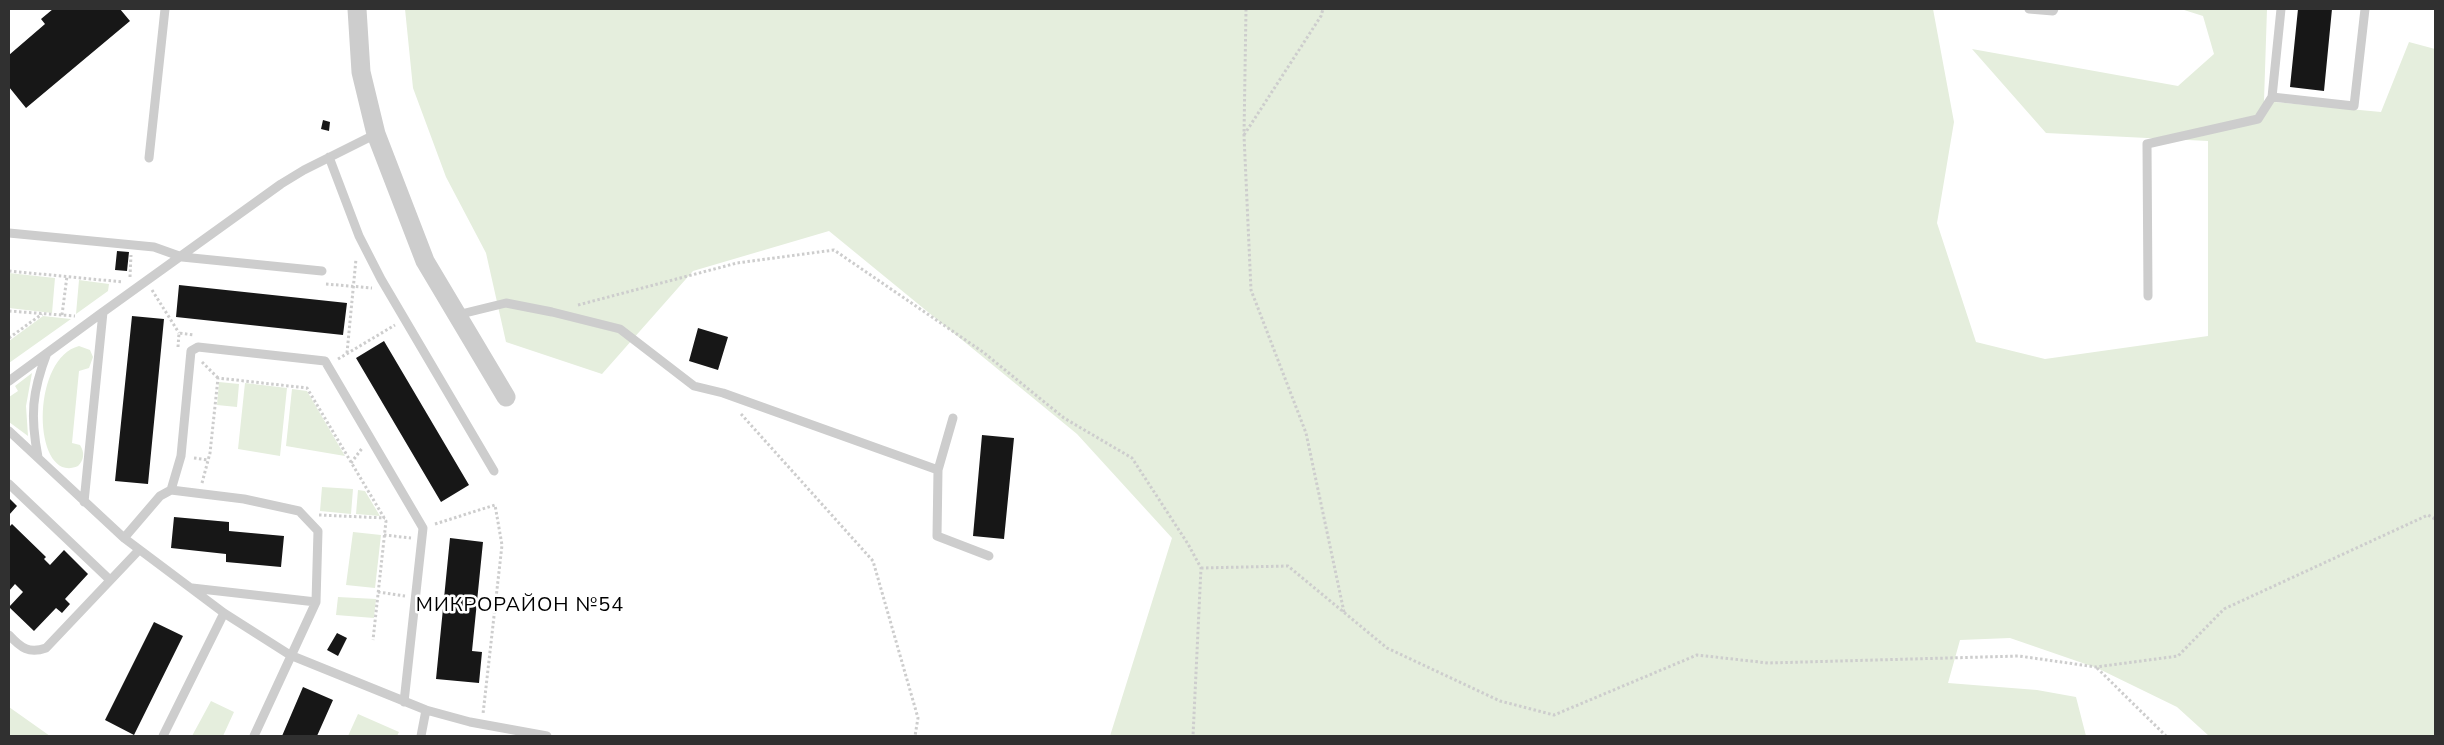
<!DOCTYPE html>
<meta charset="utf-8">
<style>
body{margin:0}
#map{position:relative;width:2444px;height:745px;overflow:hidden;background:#fff;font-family:"Nunito Sans",sans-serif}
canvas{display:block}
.frame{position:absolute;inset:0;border:10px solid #303030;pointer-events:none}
</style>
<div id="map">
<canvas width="2444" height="745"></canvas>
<div class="frame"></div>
</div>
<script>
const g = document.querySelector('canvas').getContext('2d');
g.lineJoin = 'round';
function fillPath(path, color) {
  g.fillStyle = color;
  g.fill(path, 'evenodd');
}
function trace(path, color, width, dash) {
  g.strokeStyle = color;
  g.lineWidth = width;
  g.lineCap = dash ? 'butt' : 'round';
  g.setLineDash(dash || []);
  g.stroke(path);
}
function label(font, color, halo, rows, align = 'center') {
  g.font = font + ' "Nunito Sans",sans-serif';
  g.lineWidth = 5;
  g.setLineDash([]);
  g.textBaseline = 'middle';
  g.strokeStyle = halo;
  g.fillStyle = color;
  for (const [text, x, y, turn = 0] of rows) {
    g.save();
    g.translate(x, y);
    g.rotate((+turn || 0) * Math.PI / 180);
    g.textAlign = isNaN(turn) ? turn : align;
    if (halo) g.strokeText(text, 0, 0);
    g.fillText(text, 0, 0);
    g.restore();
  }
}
fillPath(new Path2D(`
 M 405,9 L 1933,9 L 1954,122 L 1937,223 L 1976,342 L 2045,359 L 2208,336 L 2208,141 L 2046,133 L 1972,49 L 2178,86 L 2214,54 L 2203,16 L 2181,9 L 2267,9 L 2264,101 L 2381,112 L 2409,42 L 2435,49 L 2435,736 L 2209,736 L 2177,707 L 2097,668 L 2010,638 L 1960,640 L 1948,683 L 2037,690 L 2076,697 L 2086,736 L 1110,736 L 1172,538 L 1077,434 L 829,231 L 693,271 L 602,374 L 506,342 L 486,253 L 446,177 L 413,88 Z
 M 9,273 L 55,278 L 52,313 L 9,308 Z
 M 79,280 L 109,284 L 108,291 L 76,314 Z
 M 43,316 L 71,319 L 9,363 L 9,341 Z
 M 79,346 L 90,350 L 93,357 L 89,368 L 79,371 L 72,443 L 80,445 C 85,453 84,460 78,466 C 33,486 29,359 79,346 Z
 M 32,373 L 26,406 L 28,436 L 9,422 L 9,397 L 18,391 L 15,386 Z
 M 219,382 L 239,384 L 237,407 L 217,405 Z
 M 245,383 L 287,388 L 280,456 L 238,449 Z
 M 292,389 L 307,391 L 345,456 L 286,446 Z
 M 322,487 L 353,489 L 351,514 L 320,511 Z
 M 358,490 L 365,491 L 380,516 L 356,514 Z
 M 353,532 L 381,535 L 375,588 L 346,585 Z
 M 338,597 L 376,599 L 374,618 L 336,615 Z
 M 211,701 L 234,712 L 223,736 L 192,736 Z
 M 9,707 L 50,736 L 9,736 Z
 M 358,714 L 399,732 L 397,736 L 348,736 Z`), '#e5eedd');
fillPath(new Path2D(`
 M 53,9 L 120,9 L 130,21 L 26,108 L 9,87 L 9,55 L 45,24 L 41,19 Z
 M 2298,9 L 2332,9 L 2324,91 L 2290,87 Z
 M 323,120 L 330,122 L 329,131 L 321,129 Z
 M 117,251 L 129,252 L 127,271 L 115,270 Z
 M 179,285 L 347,303 L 343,335 L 176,317 Z
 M 132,316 L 164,319 L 148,484 L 115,481 Z
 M 698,328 L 728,337 L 718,370 L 689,361 Z
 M 384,341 L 469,485 L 441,502 L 356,358 Z
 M 982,435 L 1014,438 L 1004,539 L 973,536 Z
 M 9,498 L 17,506 L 9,515 Z
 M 174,517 L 229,522 L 229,531 L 284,536 L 281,567 L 226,562 L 226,554 L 171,548 Z
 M 12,524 L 46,557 L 44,559 L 50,565 L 64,550 L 88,574 L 65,599 L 70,604 L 62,613 L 56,608 L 34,631 L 9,607 L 23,592 L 15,584 L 9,591 L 9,527 Z
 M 450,538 L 483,542 L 472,651 L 482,652 L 479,683 L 436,679 Z
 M 154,622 L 183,636 L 134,735 L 105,720 Z
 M 337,633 L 347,638 L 338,656 L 327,650 Z
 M 303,687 L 333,700 L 317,736 L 282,736 Z`), '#171717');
trace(new Path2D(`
 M 1246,9 L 1244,135 L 1251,290 L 1306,433 L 1344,612
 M 1244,135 L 1321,16 L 1323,9
 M 9,271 L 123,282
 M 130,277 L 131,255
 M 326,284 L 372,288
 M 152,290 L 179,333
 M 578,305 L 737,263 L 834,250 L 983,352 L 1064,418 L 1132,458 L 1188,544 L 1201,568 L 1193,736
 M 9,311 L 75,316
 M 62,315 L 67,276
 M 9,338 L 42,314
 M 178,347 L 179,333 L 194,335
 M 347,353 L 356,259
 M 338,359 L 395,325
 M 202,362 L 218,378
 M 741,414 L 873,561 L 918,718 L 915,736
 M 194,458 L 208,460
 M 351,463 L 363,447
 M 202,483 L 210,453 L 218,378 L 307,388 L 386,521 L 373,640
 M 319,515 L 385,518
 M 435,524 L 495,505 L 502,545 L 483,714
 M 384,535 L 411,538
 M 1201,568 L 1288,566 L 1387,648 L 1500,701 L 1554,715 L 1697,655 L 1768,663 L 2019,656 L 2096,667 L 2178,656 L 2224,609 L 2428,515 L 2435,519
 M 378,592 L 405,596
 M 2097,668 L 2166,736`), '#cdcdcd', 3, [2.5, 2.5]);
trace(new Path2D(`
 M 2029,9 L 2053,11 L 2054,9
 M 2281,9 L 2272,97 L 2354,106 L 2365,9
 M 329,157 L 359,236 L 381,279 L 494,471
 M 149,158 L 165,9
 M 9,233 L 154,247 L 182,257 L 322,271
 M 2148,296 L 2147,144 L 2258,119 L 2272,97
 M 457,315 L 506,303 L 552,312 L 620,329 L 694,386 L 723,393 L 938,470
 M 9,381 L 103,312
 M 953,418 L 938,470 L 937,536 L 989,556
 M 9,431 L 124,538 L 224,613 L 290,655 L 426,710 L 470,722 L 547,736
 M 38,457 C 30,416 32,392 47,353
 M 9,484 L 110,580
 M 171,490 L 244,499 L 299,511 L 318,531 L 316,602 L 254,736
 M 84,502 L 103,312 L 281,184 L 304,170 L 376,134
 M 124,538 L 160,496 L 171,490 L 181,456 L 191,351 L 198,347 L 325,361 L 423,528 L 404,702
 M 192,588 L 316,602
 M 9,635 C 21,648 29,654 46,648 L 139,550
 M 163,736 L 224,613
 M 421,736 L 426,710`), '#cdcdcd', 9);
trace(new Path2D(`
 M 357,9 L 361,72 L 376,134 L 425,261 L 506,397`), '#cdcdcd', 19);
g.letterSpacing = '1px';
label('20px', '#000', '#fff', [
 ["МИКРОРАЙОН №54",520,606]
]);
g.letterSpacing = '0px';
</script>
